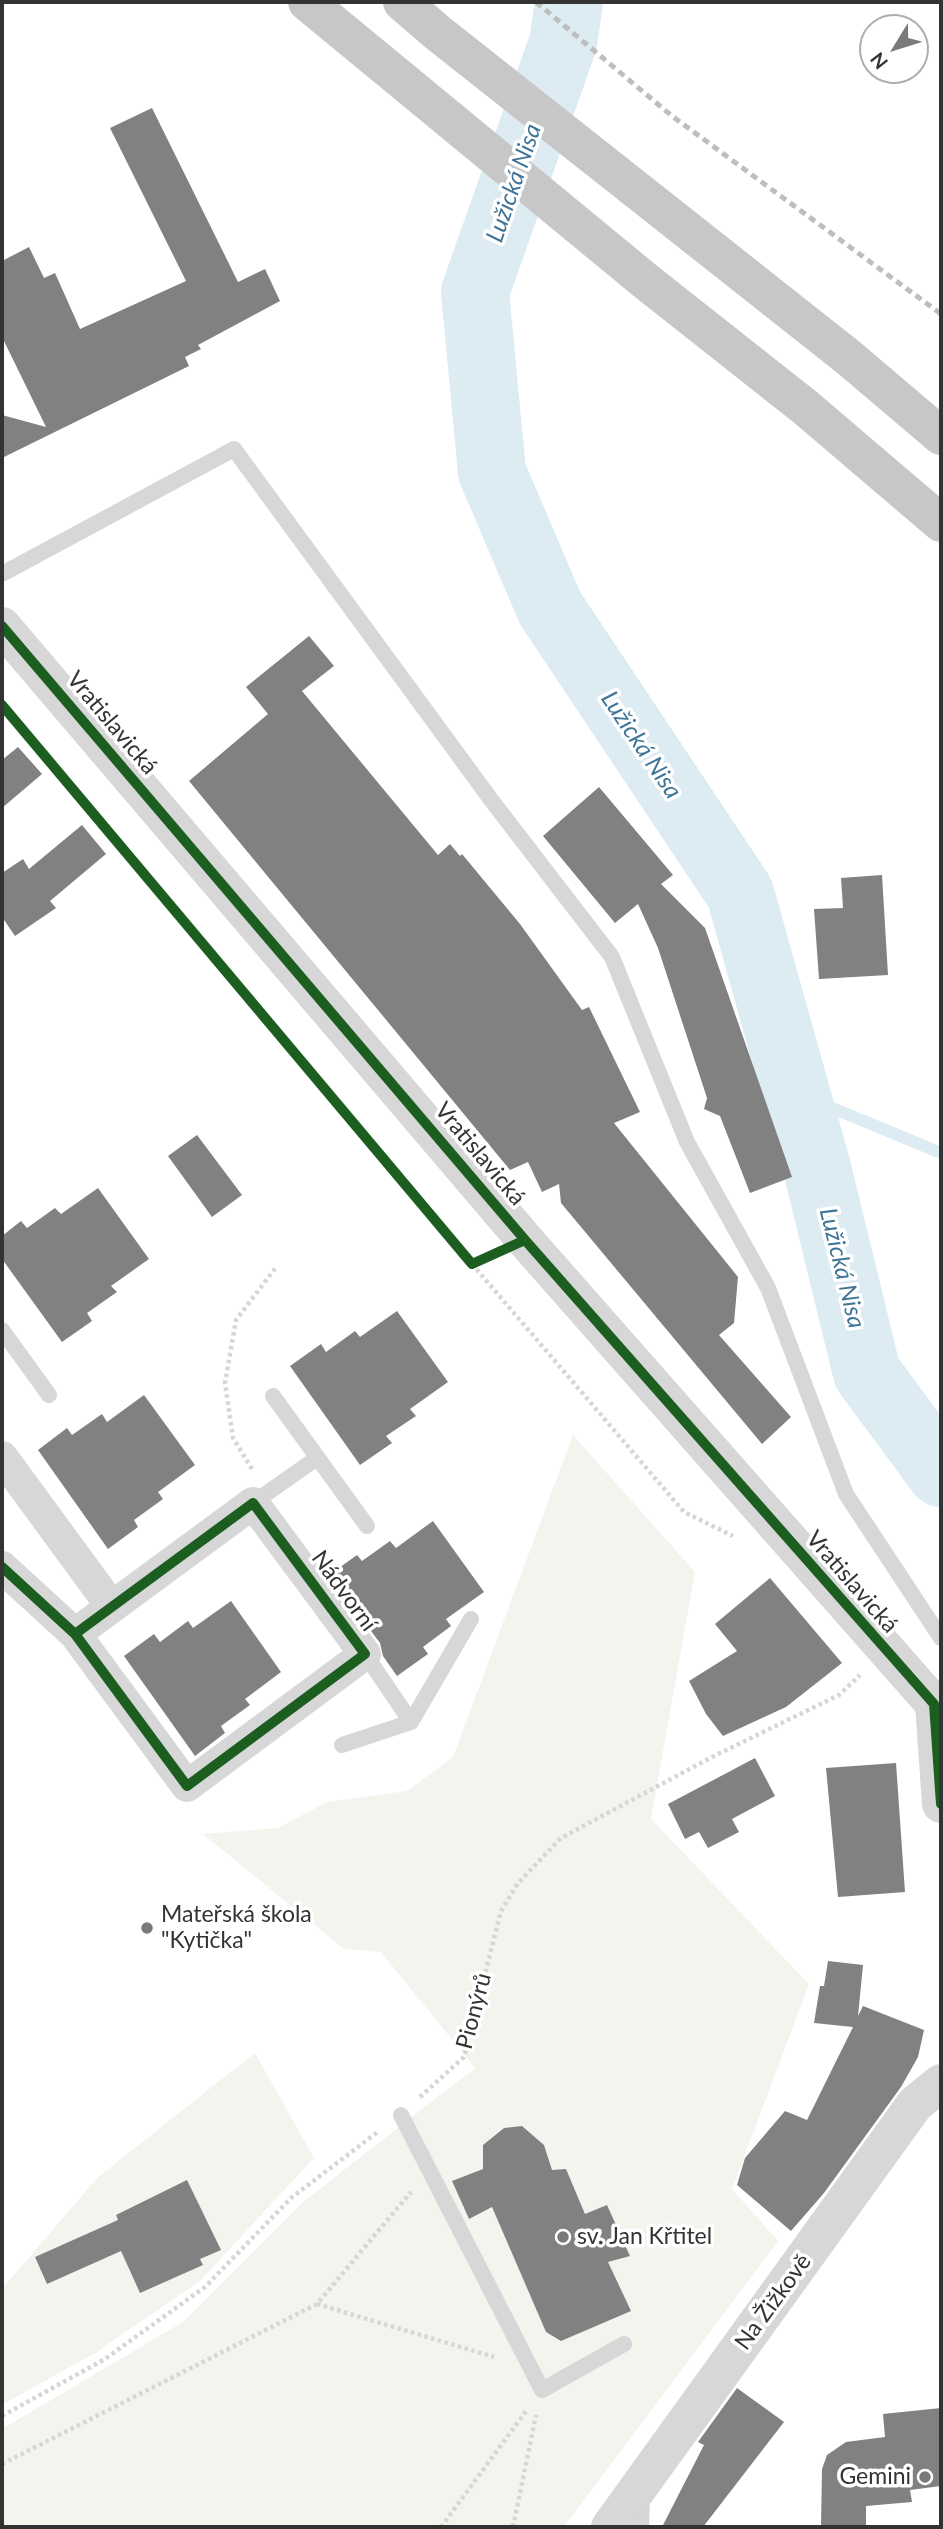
<!DOCTYPE html>
<meta charset="utf-8">
<style>
body{margin:0}
#map{position:relative;width:943px;height:2529px;overflow:hidden;background:#fff;font-family:Lato,sans-serif}
canvas{display:block}
.frame{position:absolute;inset:0;border:4px solid #333;pointer-events:none}
.north{position:absolute;left:859px;top:14px;width:70px;height:70px;box-sizing:border-box;background:#fff;border:2px solid #adadad;border-radius:50%;rotate:232deg;font-size:19px;font-weight:700;line-height:28px;text-align:center;color:#333}
.north::after{content:'';display:block;margin:auto;width:24px;height:32px;background:#7a7a7a;clip-path:polygon(50% 0,100% 100%,50% 72%,0 100%)}
</style>
<div id="map">
<canvas width="943" height="2529"></canvas>
<div class="frame"></div>
<div class="north">N</div>
</div>
<script>
const g = document.querySelector('canvas').getContext('2d');
g.lineJoin = 'round';
function fillPath(path, color) {
  g.fillStyle = color;
  g.fill(path, 'evenodd');
}
function trace(path, color, width, dash) {
  g.strokeStyle = color;
  g.lineWidth = width;
  g.lineCap = dash ? 'butt' : 'round';
  g.setLineDash(dash || []);
  g.stroke(path);
}
function label(font, color, halo, rows, align = 'center') {
  g.font = font + ' Lato,sans-serif';
  g.lineWidth = 7;
  g.setLineDash([]);
  g.textBaseline = 'middle';
  g.strokeStyle = halo;
  g.fillStyle = color;
  for (const [text, x, y, turn = 0] of rows) {
    g.save();
    g.translate(x, y);
    g.rotate((+turn || 0) * Math.PI / 180);
    g.textAlign = isNaN(turn) ? turn : align;
    if (halo) g.strokeText(text, 0, 0);
    g.fillText(text, 0, 0);
    g.restore();
  }
}
fillPath(new Path2D(`
 M 573,1435 L 695,1572 L 651,1819 L 809,1984 L 732,2189 L 778,2241 L 564,2527 L 2,2527 L 2,2429 L 183,2322 L 303,2202 L 475,2068 L 381,1952 L 344,1949 L 203,1834 L 278,1828 L 327,1802 L 407,1791 L 453,1757 ZM 522,2126 L 544,2145 L 552,2170 L 566,2169 L 585,2214 L 607,2206 L 629,2255 L 608,2262 L 627,2304 L 624,2314 L 561,2340 L 546,2332 L 492,2207 L 468,2218 L 452,2182 L 483,2169 L 483,2145 L 503,2128 Z
 M 255,2053 L 314,2158 L 200,2281 L 95,2353 L 2,2405 L 2,2289 L 98,2177 Z`), '#f1f5ed');
trace(new Path2D(`
 M 796,1093 L 941,1153`), '#ddebf3', 12);
trace(new Path2D(`
 M 569,2 L 563,43 L 475,292 L 492,472 L 550,608 L 740,893 L 817,1168 L 867,1373 L 941,1473`), '#ddebf3', 68);
fillPath(new Path2D(`
 M 152,108 L 238,282 L 265,269 L 280,301 L 198,345 L 201,349 L 185,357 L 189,366 L 2,458 L 2,415 L 46,427 L 2,337 L 2,261 L 29,247 L 44,278 L 55,273 L 80,329 L 186,281 L 110,128 Z
 M 309,636 L 334,666 L 302,691 L 438,855 L 450,844 L 460,856 L 462,854 L 520,924 L 582,1010 L 589,1007 L 640,1112 L 614,1123 L 738,1277 L 734,1323 L 719,1335 L 791,1417 L 762,1444 L 561,1203 L 559,1184 L 542,1192 L 528,1162 L 510,1170 L 189,781 L 268,714 L 246,687 Z
 M 18,747 L 42,774 L 2,808 L 2,760 Z
 M 599,787 L 673,875 L 661,884 L 705,928 L 792,1177 L 750,1193 L 720,1116 L 704,1109 L 707,1098 L 658,948 L 638,904 L 615,923 L 543,836 Z
 M 82,825 L 106,854 L 50,901 L 56,908 L 15,936 L 2,917 L 2,873 L 23,859 L 29,869 Z
 M 882,875 L 888,975 L 819,979 L 814,909 L 843,908 L 841,878 Z
 M 197,1135 L 242,1195 L 212,1217 L 168,1156 Z
 M 98,1188 L 149,1259 L 111,1286 L 117,1292 L 87,1313 L 92,1321 L 62,1342 L 2,1259 L 2,1236 L 21,1221 L 27,1228 L 55,1208 L 61,1214 Z
 M 397,1311 L 448,1382 L 410,1409 L 416,1416 L 386,1436 L 392,1443 L 360,1465 L 290,1366 L 321,1344 L 326,1352 L 355,1331 L 360,1337 Z
 M 144,1395 L 195,1465 L 158,1492 L 163,1499 L 134,1520 L 138,1527 L 108,1549 L 38,1450 L 67,1428 L 72,1435 L 102,1414 L 107,1422 Z
 M 433,1521 L 484,1592 L 446,1619 L 451,1626 L 423,1647 L 428,1654 L 397,1676 L 383,1656 L 380,1643 L 329,1575 L 357,1555 L 362,1561 L 390,1541 L 396,1548 Z
 M 770,1578 L 842,1663 L 786,1707 L 723,1736 L 706,1714 L 689,1681 L 737,1651 L 715,1624 Z
 M 231,1601 L 281,1672 L 245,1699 L 250,1705 L 221,1726 L 225,1733 L 195,1756 L 124,1656 L 154,1634 L 160,1642 L 188,1621 L 193,1628 Z
 M 755,1758 L 775,1796 L 732,1819 L 739,1832 L 708,1848 L 699,1832 L 685,1839 L 668,1804 Z
 M 896,1763 L 905,1892 L 838,1897 L 826,1768 Z
 M 828,1961 L 863,1965 L 858,2016 L 863,2006 L 924,2030 L 918,2057 L 901,2087 L 824,2193 L 791,2231 L 737,2185 L 745,2158 L 785,2111 L 807,2120 L 853,2027 L 814,2023 L 820,1986 L 824,1986 Z
 M 522,2126 L 544,2145 L 552,2170 L 566,2169 L 585,2214 L 607,2205 L 630,2256 L 608,2262 L 631,2311 L 561,2341 L 546,2332 L 492,2207 L 469,2219 L 452,2181 L 483,2169 L 483,2145 L 504,2128 Z
 M 187,2180 L 221,2250 L 200,2259 L 203,2265 L 140,2293 L 121,2251 L 47,2284 L 35,2257 L 118,2220 L 116,2215 Z
 M 737,2388 L 784,2422 L 703,2527 L 662,2527 L 704,2445 L 698,2442 Z
 M 941,2408 L 941,2486 L 910,2490 L 912,2502 L 866,2506 L 866,2527 L 821,2527 L 822,2469 L 827,2455 L 846,2442 L 885,2437 L 883,2414 Z`), '#818181');
trace(new Path2D(`
 M 472,1264 L 684,1512 L 733,1536
 M 252,1469 L 233,1438 L 225,1383 L 236,1320 L 277,1266
 M 420,2097 L 464,2057 L 501,1911 L 518,1883 L 561,1838 L 710,1758 L 839,1695 L 860,1675
 M 317,2304 L 494,2357
 M 2,2416 L 105,2359 L 205,2287 L 291,2198 L 379,2131
 M 2,2464 L 317,2304 L 411,2192
 M 441,2527 L 527,2410
 M 513,2527 L 536,2415`), '#d6d6d6', 4.5, [3.5, 3.5]);
trace(new Path2D(`
 M 2,574 L 234,449 L 492,801 L 612,957 L 687,1142 L 768,1288 L 846,1494 L 941,1638
 M 2,1330 L 49,1395
 M 273,1396 L 367,1526
 M 253,1503 L 317,1458
 M 365,1654 L 411,1722
 M 342,1745 L 411,1722 L 471,1619
 M 401,2115 L 542,2390 L 624,2344
 M 641,2527 L 642,2497`), '#d7d7d7', 16);
trace(new Path2D(`
 M 2,1457 L 112,1607
 M 2,1567 L 75,1634 L 187,1786 L 365,1654 L 253,1503 L 75,1634`), '#d7d7d7', 32);
trace(new Path2D(`
 M 2,626 L 525,1240 L 934,1704
 M 934,1704 L 941,1804
 M 610,2527 L 915,2104 L 941,2083`), '#d7d7d7', 38);
trace(new Path2D(`
 M 307,2 L 648,283 L 805,407 L 941,523
 M 402,2 L 438,33 L 848,357 L 941,436`), '#c7c7c7', 38);
trace(new Path2D(`
 M 536,2 L 672,116 L 941,314`), '#bebebe', 5, [7, 5]);
trace(new Path2D(`
 M 2,626 L 525,1240 L 934,1704 L 941,1804
 M 2,705 L 472,1264 L 525,1240
 M 2,1567 L 75,1634 L 187,1786 L 365,1654 L 253,1503 L 75,1634`), '#1b5e20', 10);
for (const [x, y, r, color] of [
 [147,1928,7,"#7a7a7a"],
 [563,2237,7,"#7a7a7a"],
 [925,2477,7,"#7a7a7a"]
]) {
  const dot = new Path2D();
  dot.arc(x, y, r, 0, 2 * Math.PI);
  g.fillStyle = color;
  g.fill(dot);
  trace(dot, '#fff', 2.5);
}
label('23px', '#333', '#fff', [
 ["Vratislavická",112,723,50],
 ["Vratislavická",480,1154,50],
 ["Vratislavická",852,1582,49],
 ["Nádvorní",344,1591,54],
 ["Pionýrů",474,2011,-75],
 ["Na Žižkově",773,2302,-54]
]);
label('23px', '#333', '#fff', [
 ["Mateřská škola",161,1915],
 ["\"Kytička\"",161,1941],
 ["sv. Jan Křtitel",577,2237],
 ["Gemini",911,2477,"right"]
], 'left');
label('italic 24px', '#3f7597', '#fff', [
 ["Lužická Nisa",514,183,-71],
 ["Lužická Nisa",641,745,56],
 ["Lužická Nisa",842,1268,76]
]);
</script>
